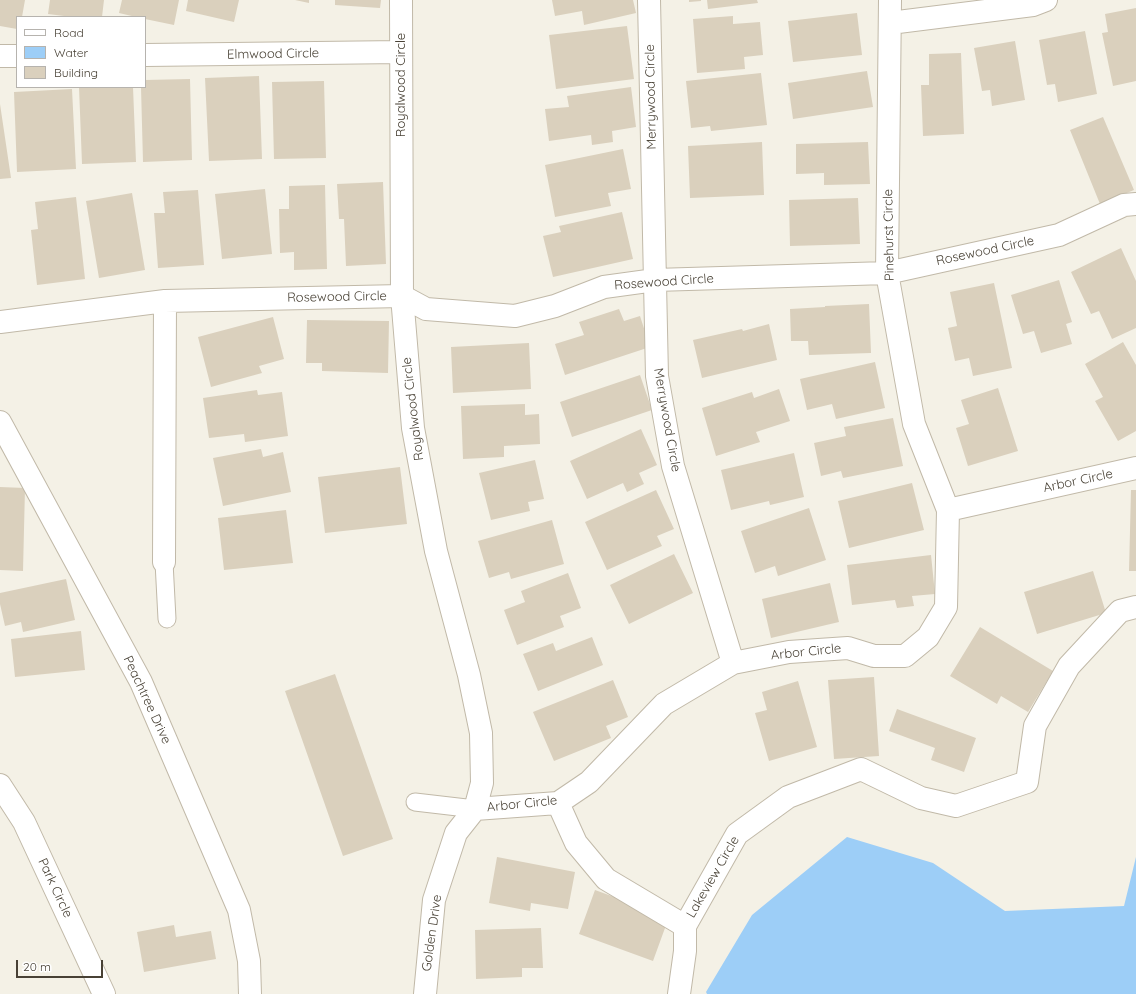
<!DOCTYPE html>
<style>
body{margin:0}
#map{position:relative;width:1136px;height:994px;overflow:hidden;background:#f4f1e6;font-family:Quicksand,sans-serif}
canvas{display:block}
.legend{position:absolute;left:16px;top:16px;width:130px;height:72px;box-sizing:border-box;background:#fff;border:1px solid #b6b3ae;margin:0;padding:5px 7px;list-style:none;font-size:12px;color:#484135}
.legend li{display:flex;align-items:center;gap:8px;height:20px}
.legend b{width:20px;border:1px solid #b6b3ae}
.scale{position:absolute;left:16px;top:960px;width:87px;height:18px;box-sizing:border-box;border:2px solid #484135;border-top:0;padding-left:5px;font-size:12px;line-height:14px;white-space:nowrap;color:#484135;-webkit-text-stroke:3px #fff;paint-order:stroke}
</style>
<div id="map">
<canvas width="1136" height="994"></canvas>
<ul class="legend">
<li><b style="height:5px;background:#fff"></b>Road</li>
<li><b style="height:11px;background:#9dcef7"></b>Water</li>
<li><b style="height:11px;background:#dad0bd"></b>Building</li>
</ul>
<div class="scale">20 m</div>
</div>
<script>
const g = document.querySelector('canvas').getContext('2d');
g.lineJoin = 'round';
function fillPath(path, color) {
  g.fillStyle = color;
  g.fill(path, 'evenodd');
}
function trace(path, color, width, dash) {
  g.strokeStyle = color;
  g.lineWidth = width;
  g.lineCap = dash ? 'butt' : 'round';
  g.setLineDash(dash || []);
  g.stroke(path);
}
function label(font, color, halo, rows, align = 'center') {
  g.font = font + ' Quicksand,sans-serif';
  g.lineWidth = 3;
  g.setLineDash([]);
  g.textBaseline = 'middle';
  g.strokeStyle = halo;
  g.fillStyle = color;
  for (const [text, x, y, turn = 0] of rows) {
    g.save();
    g.translate(x, y);
    g.rotate((+turn || 0) * Math.PI / 180);
    g.textAlign = isNaN(turn) ? turn : align;
    if (halo) g.strokeText(text, 0, 0);
    g.fillText(text, 0, 0);
    g.restore();
  }
}
fillPath(new Path2D(`
 M 847,837 L 933,863 L 1005,911 L 1124,906 L 1136,857 L 1136,994 L 707,994 L 706,992 L 752,915 Z`), '#9dcef7');
fillPath(new Path2D(`
 M 0,0 L 25,0 L 22,17 L 17,17 L 17,29 L 0,26 Z
 M 50,0 L 104,0 L 102,17 L 72,17 L 48,14 Z
 M 122,0 L 179,0 L 174,25 L 145,19 L 145,17 L 136,17 L 119,13 Z
 M 188,0 L 239,0 L 234,22 L 186,11 Z
 M 295,0 L 309,0 L 309,3 Z
 M 335,0 L 381,0 L 380,8 L 335,5 Z
 M 552,0 L 633,0 L 636,13 L 584,25 L 582,11 L 555,16 Z
 M 689,0 L 701,0 L 701,1 L 689,2 Z
 M 707,0 L 757,0 L 758,3 L 708,9 Z
 M 1136,8 L 1136,81 L 1113,86 L 1102,33 L 1108,32 L 1105,14 Z
 M 857,13 L 862,55 L 793,62 L 788,21 Z
 M 733,16 L 733,24 L 760,22 L 763,55 L 744,57 L 745,69 L 697,73 L 693,19 Z
 M 627,26 L 634,79 L 556,89 L 549,35 Z
 M 1085,31 L 1097,94 L 1058,102 L 1055,84 L 1047,85 L 1039,40 Z
 M 1015,41 L 1025,100 L 992,106 L 990,90 L 982,91 L 974,48 Z
 M 961,53 L 964,134 L 923,136 L 921,85 L 929,85 L 929,54 Z
 M 867,71 L 873,107 L 793,119 L 788,83 Z
 M 761,73 L 767,125 L 711,131 L 710,126 L 691,128 L 686,81 Z
 M 259,76 L 262,159 L 209,161 L 205,78 Z
 M 190,79 L 192,160 L 143,162 L 141,87 L 145,87 L 145,80 Z
 M 324,81 L 326,158 L 274,159 L 272,82 Z
 M 79,87 L 133,87 L 136,162 L 82,164 Z
 M 631,87 L 636,127 L 612,131 L 613,142 L 592,145 L 591,135 L 549,141 L 545,109 L 569,107 L 567,96 Z
 M 72,89 L 76,169 L 17,172 L 14,92 Z
 M 0,104 L 11,178 L 0,179 Z
 M 1103,117 L 1134,190 L 1100,204 L 1070,130 Z
 M 762,142 L 764,195 L 690,198 L 688,146 Z
 M 868,142 L 870,184 L 824,185 L 824,173 L 796,174 L 796,144 Z
 M 623,149 L 631,189 L 608,193 L 611,206 L 555,217 L 545,165 Z
 M 383,182 L 386,264 L 346,266 L 344,219 L 339,219 L 337,184 Z
 M 325,185 L 327,269 L 294,270 L 294,252 L 280,253 L 279,209 L 289,209 L 289,186 Z
 M 265,189 L 272,254 L 222,259 L 215,194 Z
 M 198,190 L 204,265 L 158,268 L 154,213 L 165,213 L 163,192 Z
 M 132,193 L 145,270 L 99,278 L 86,201 Z
 M 76,197 L 85,279 L 37,285 L 31,230 L 38,229 L 35,202 Z
 M 858,198 L 860,244 L 790,246 L 789,200 Z
 M 622,212 L 633,259 L 553,277 L 543,236 L 561,232 L 559,226 Z
 M 1121,248 L 1136,281 L 1136,328 L 1112,339 L 1099,311 L 1091,314 L 1071,272 Z
 M 1059,280 L 1072,322 L 1066,324 L 1072,344 L 1041,353 L 1034,331 L 1023,334 L 1011,295 Z
 M 994,283 L 1012,368 L 973,376 L 969,358 L 955,361 L 948,328 L 957,326 L 950,292 Z
 M 869,304 L 871,353 L 809,355 L 808,341 L 791,341 L 790,309 L 825,307 L 825,306 Z
 M 619,309 L 624,321 L 640,316 L 650,347 L 565,375 L 555,344 L 584,335 L 579,322 Z
 M 273,317 L 284,359 L 259,366 L 262,373 L 211,387 L 198,337 Z
 M 307,320 L 389,321 L 388,373 L 322,371 L 322,363 L 306,363 Z
 M 769,324 L 777,360 L 702,378 L 693,340 L 742,329 L 743,331 Z
 M 1123,342 L 1136,365 L 1136,431 L 1118,441 L 1095,401 L 1103,397 L 1085,364 Z
 M 529,343 L 531,389 L 453,393 L 451,347 Z
 M 875,362 L 885,408 L 836,419 L 832,404 L 807,410 L 800,379 Z
 M 640,375 L 652,410 L 572,437 L 560,402 Z
 M 998,388 L 1018,451 L 968,466 L 956,428 L 969,424 L 961,400 Z
 M 779,389 L 790,421 L 756,432 L 760,442 L 716,456 L 702,408 L 752,392 L 754,398 Z
 M 257,390 L 258,395 L 282,392 L 288,436 L 245,442 L 244,434 L 209,438 L 203,398 Z
 M 525,404 L 525,415 L 539,414 L 540,444 L 504,446 L 504,457 L 463,459 L 461,406 Z
 M 893,418 L 903,466 L 843,478 L 841,471 L 821,476 L 814,443 L 846,436 L 844,427 Z
 M 641,429 L 657,465 L 639,473 L 644,484 L 627,492 L 623,483 L 587,499 L 570,461 Z
 M 261,449 L 263,457 L 283,452 L 291,492 L 223,506 L 213,458 Z
 M 794,453 L 804,497 L 770,505 L 769,501 L 731,510 L 721,470 Z
 M 535,460 L 544,499 L 528,502 L 530,511 L 491,520 L 479,473 Z
 M 400,467 L 407,524 L 325,533 L 318,477 Z
 M 912,483 L 924,530 L 849,548 L 838,501 Z
 M 0,487 L 25,488 L 23,571 L 0,570 Z
 M 656,490 L 674,529 L 657,536 L 662,546 L 607,570 L 585,522 Z
 M 1131,490 L 1136,490 L 1136,571 L 1129,571 Z
 M 809,508 L 826,560 L 778,576 L 775,566 L 755,573 L 741,531 Z
 M 286,510 L 293,563 L 224,570 L 218,518 Z
 M 552,520 L 564,564 L 511,579 L 509,572 L 489,578 L 478,541 Z
 M 674,554 L 693,593 L 629,624 L 610,585 Z
 M 931,555 L 935,594 L 912,596 L 914,606 L 897,608 L 895,600 L 852,605 L 847,565 Z
 M 1093,571 L 1106,613 L 1037,634 L 1024,592 Z
 M 568,573 L 581,608 L 560,616 L 564,627 L 517,645 L 504,610 L 525,602 L 521,591 Z
 M 66,579 L 75,620 L 23,632 L 21,622 L 5,626 L 0,604 L 0,593 Z
 M 830,583 L 839,622 L 771,638 L 762,599 Z
 M 980,627 L 1053,671 L 1028,712 L 1001,696 L 997,704 L 950,676 Z
 M 81,631 L 85,670 L 15,677 L 11,639 Z
 M 592,637 L 603,665 L 538,691 L 523,654 L 553,643 L 556,651 Z
 M 335,674 L 393,839 L 343,856 L 285,691 Z
 M 874,677 L 879,756 L 834,759 L 828,680 Z
 M 613,680 L 628,717 L 606,726 L 611,738 L 554,761 L 533,712 Z
 M 798,681 L 817,747 L 769,761 L 755,713 L 767,710 L 762,692 Z
 M 897,709 L 976,738 L 964,772 L 931,760 L 935,748 L 889,731 Z
 M 497,857 L 575,872 L 568,909 L 531,903 L 530,911 L 489,903 Z
 M 595,890 L 669,917 L 653,961 L 579,934 Z
 M 174,925 L 176,937 L 211,931 L 216,959 L 144,972 L 137,932 Z
 M 541,928 L 543,968 L 522,968 L 522,977 L 476,979 L 475,930 Z`), '#dad0bd');
const service = new Path2D(`
 M 164,562 L 167,619
 M 415,802 L 475,809`);
const minor = new Path2D(`
 M 401,0 L 402,296 L 413,428 L 436,551 L 469,675 L 481,733 L 482,783 L 475,809 L 456,833 L 434,900 L 425,994
 M 649,0 L 657,376 L 673,466 L 733,663
 M 890,0 L 887,273 L 914,424 L 948,510
 M 890,23 L 1033,5 L 1046,0
 M 145,55 L 401,52
 M 0,56 L 17,56
 M 165,301 L 402,296 L 426,309 L 515,316 L 555,306 L 604,287 L 655,280 L 887,273 L 1059,235 L 1124,205 L 1136,204
 M 0,322 L 165,301 L 164,562
 M 0,422 L 141,682 L 239,910 L 249,961 L 250,994
 M 0,785 L 24,822 L 104,994
 M 558,803 L 576,843 L 606,879 L 685,926
 M 475,809 L 558,803 L 589,782 L 664,704 L 733,663 L 789,652 L 848,648 L 874,656 L 905,656 L 928,637 L 946,607 L 948,510 L 1136,468
 M 685,926 L 737,834 L 788,797 L 861,769 L 921,798 L 956,806 L 1027,782 L 1035,726 L 1069,666 L 1120,611 L 1136,607
 M 679,994 L 685,951 L 685,926`);
trace(service, '#c1b9a8', 19);
trace(minor, '#c1b9a8', 24);
trace(service, '#fff', 17);
trace(minor, '#fff', 22);
label('13px', '#484135', '#fff', [
 ["Elmwood Circle",273,54,-1],
 ["Royalwood Circle",401,85,-90],
 ["Merrywood Circle",651,97,-91],
 ["Pinehurst Circle",889,235,-91],
 ["Rosewood Circle",985,251,-12],
 ["Rosewood Circle",664,282,-4],
 ["Rosewood Circle",337,297,-1],
 ["Royalwood Circle",413,409,-97],
 ["Merrywood Circle",667,420,80],
 ["Arbor Circle",1078,481,-12],
 ["Arbor Circle",806,652,-6],
 ["Peachtree Drive",147,700,65],
 ["Arbor Circle",522,804,-6],
 ["Lakeview Circle",713,877,-60],
 ["Park Circle",55,888,65],
 ["Golden Drive",432,933,-82]
]);
</script>
